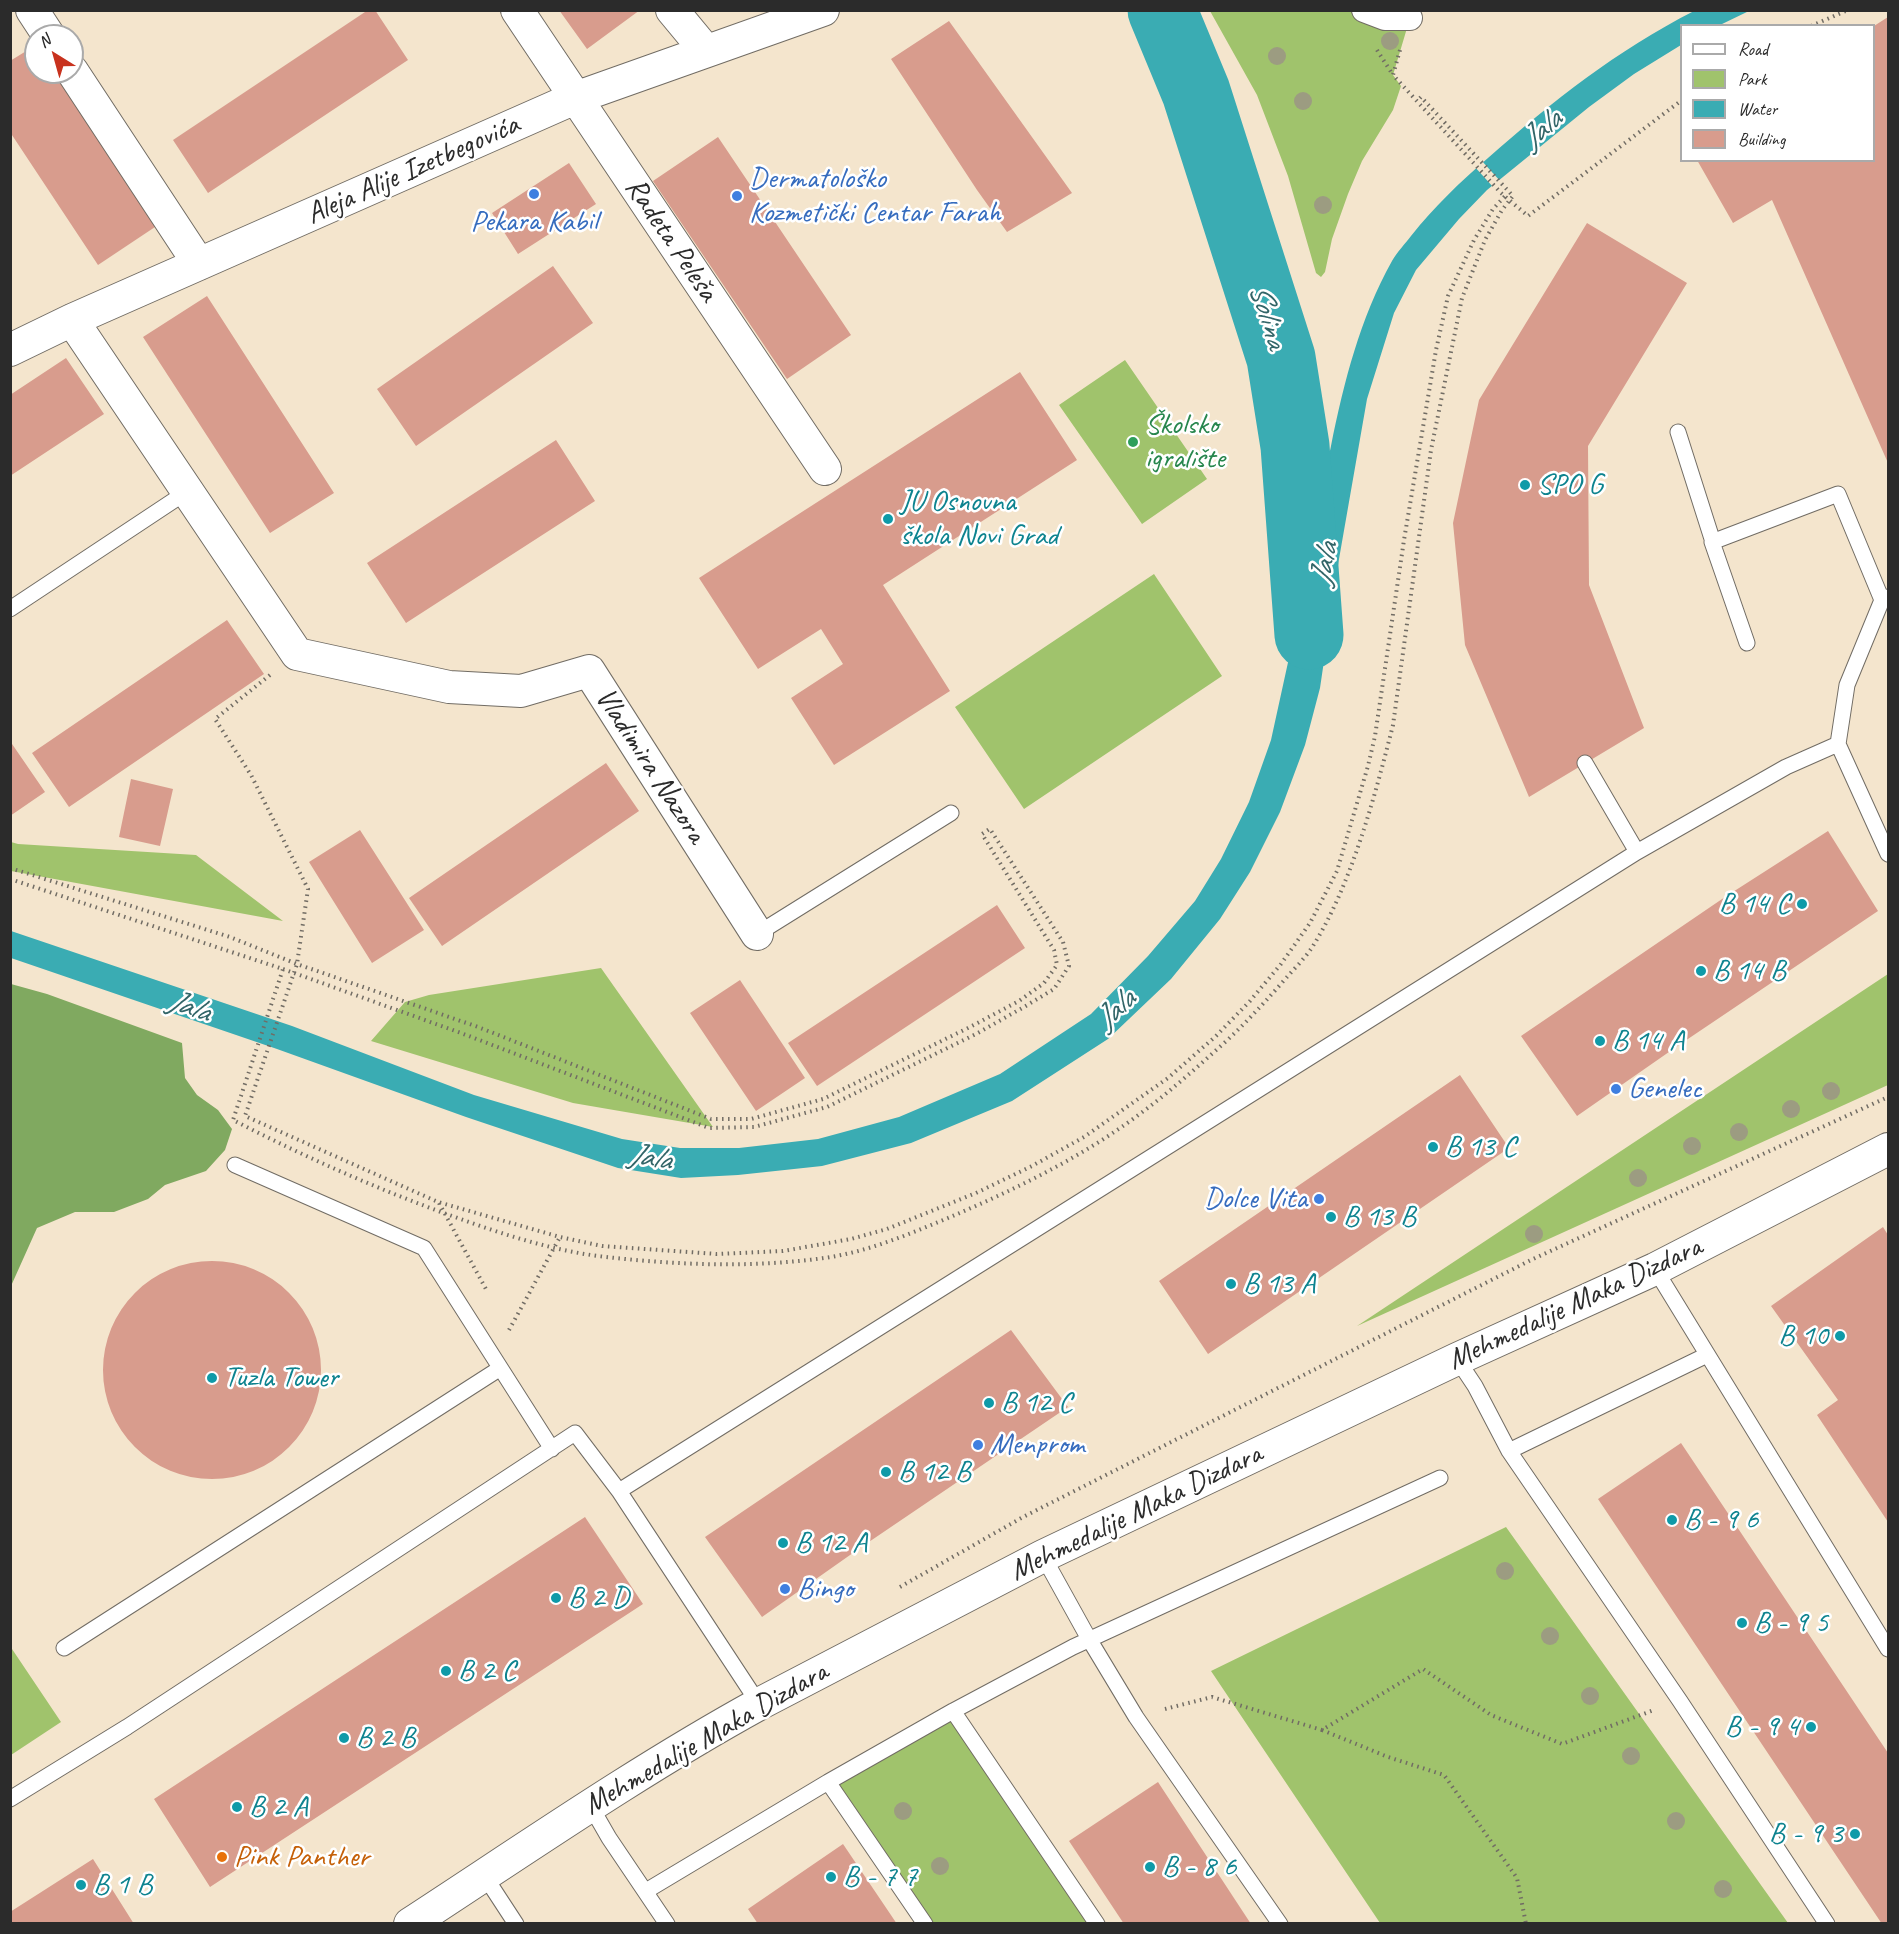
<!DOCTYPE html>
<meta charset="utf-8">
<style>
body{margin:0}
#map{position:relative;width:1899px;height:1934px;overflow:hidden;background:#f4e5cd;font-family:Caveat,sans-serif}
canvas{display:block}
.frame{position:absolute;inset:0;border:12px solid #2b2b2b;pointer-events:none}
.legend{position:absolute;left:1680px;top:24px;width:195px;height:138px;box-sizing:border-box;background:#fff;border:2px solid #aaa;margin:0;padding:8px 10px;list-style:none;font-size:18px;color:#2b2b2b}
.legend li{display:flex;align-items:center;gap:12px;height:30px}
.legend b{width:30px;border:2px solid #aaa}
.north{position:absolute;left:24px;top:24px;width:60px;height:60px;box-sizing:border-box;background:#fff;border:2px solid #aaa;border-radius:50%;rotate:323deg;font-size:16px;font-weight:700;line-height:24px;text-align:center;color:#2b2b2b}
.north::after{content:'';display:block;margin:auto;width:21px;height:27px;background:#c8321e;clip-path:polygon(50% 0,100% 100%,50% 72%,0 100%)}
</style>
<div id="map">
<canvas width="1899" height="1934"></canvas>
<div class="frame"></div>
<ul class="legend">
<li><b style="height:8px;background:#fff"></b>Road</li>
<li><b style="height:16px;background:#a0c36c"></b>Park</li>
<li><b style="height:16px;background:#3aacb3"></b>Water</li>
<li><b style="height:16px;background:#d89c8d"></b>Building</li>
</ul>
<div class="north">N</div>
</div>
<script>
const g = document.querySelector('canvas').getContext('2d');
g.lineJoin = 'round';
function fillPath(path, color) {
  g.fillStyle = color;
  g.fill(path, 'evenodd');
}
function trace(path, color, width, dash) {
  g.strokeStyle = color;
  g.lineWidth = width;
  g.lineCap = dash ? 'butt' : 'round';
  g.setLineDash(dash || []);
  g.stroke(path);
}
function label(font, color, halo, rows, align = 'center') {
  g.font = font + ' Caveat,sans-serif';
  g.lineWidth = 5;
  g.setLineDash([]);
  g.textBaseline = 'middle';
  g.strokeStyle = halo;
  g.fillStyle = color;
  for (const [text, x, y, turn = 0] of rows) {
    g.save();
    g.translate(x, y);
    g.rotate((+turn || 0) * Math.PI / 180);
    g.textAlign = isNaN(turn) ? turn : align;
    if (halo) g.strokeText(text, 0, 0);
    g.fillText(text, 0, 0);
    g.restore();
  }
}
fillPath(new Path2D(`
 M 1364,10 L 1410,18 L 1393,75 L 1401,86 L 1393,110 L 1362,161 L 1348,194 L 1332,239 L 1325,272 L 1321,277 L 1316,273 L 1288,176 L 1257,95 L 1210,11 Z
 M 1125,360 L 1207,479 L 1142,524 L 1059,405 Z
 M 1154,574 L 1222,676 L 1024,809 L 955,707 Z
 M 11,842 L 18,844 L 196,855 L 283,921 L 11,871 Z
 M 601,968 L 713,1127 L 573,1103 L 371,1041 L 405,1002 L 429,995 Z
 M 1888,974 L 1888,1085 L 1357,1326 Z
 M 1506,1527 L 1788,1923 L 1380,1923 L 1211,1671 Z
 M 10,1646 L 61,1722 L 11,1755 L 10,1755 Z
 M 953,1711 L 1097,1923 L 925,1923 L 828,1782 Z`), '#a0c36c');
fillPath(new Path2D(`
 M 11,984 L 47,994 L 182,1043 L 185,1078 L 197,1095 L 218,1110 L 232,1129 L 225,1150 L 206,1171 L 165,1185 L 148,1199 L 114,1212 L 75,1212 L 37,1228 L 11,1286 Z`), '#80a960');
fillPath(new Path2D(`
 M 1694,11 L 1749,11 L 1720,25 L 1682,26 L 1681,45 L 1634,74 L 1589,107 L 1487,190 L 1459,219 L 1416,270 L 1394,313 L 1367,399 L 1339,559 L 1320,688 L 1305,745 L 1280,812 L 1250,872 L 1220,919 L 1171,979 L 1108,1039 L 1012,1101 L 911,1143 L 822,1166 L 738,1175 L 681,1178 L 618,1168 L 466,1117 L 277,1049 L 11,958 L 11,931 L 292,1026 L 474,1095 L 622,1139 L 680,1148 L 739,1148 L 818,1139 L 899,1117 L 1000,1074 L 1091,1014 L 1148,956 L 1195,901 L 1221,859 L 1249,802 L 1271,740 L 1294,635 L 1309,635 C 1310,600 1311,565 1315,531 C 1319,502 1325,474 1331,446 C 1344,382 1360,318 1392,261 C 1397,252 1405,244 1411,236 C 1434,207 1460,182 1488,158 C 1554,100 1616,51 1694,11 Z`), '#3aacb3');
fillPath(new Path2D(`
 M 1481,160 L 1501,182 L 1494,188 L 1474,166 Z`), '#f4e5cd');
trace(new Path2D(`
 M 1162,10 L 1196,92 L 1281,358 L 1295,446 L 1309,635`), '#3aacb3', 69);
fillPath(new Path2D(`
 M 368,10 L 375,10 L 408,60 L 208,193 L 173,140 Z
 M 559,10 L 640,10 L 587,49 Z
 M 1888,17 L 1888,463 L 1772,200 L 1733,223 L 1697,160 L 1874,160 L 1874,26 Z
 M 949,21 L 1072,193 L 1007,232 L 977,190 L 891,59 Z
 M 36,45 L 36,72 L 58,72 L 158,225 L 98,265 L 10,132 L 10,61 Z
 M 718,137 L 851,335 L 787,379 L 653,181 Z
 M 569,163 L 596,204 L 518,254 L 492,213 Z
 M 1587,223 L 1687,283 L 1588,446 L 1589,585 L 1644,728 L 1529,797 L 1465,645 L 1453,523 L 1479,400 Z
 M 553,266 L 593,323 L 416,446 L 377,389 Z
 M 207,296 L 334,493 L 270,533 L 143,337 Z
 M 66,358 L 104,414 L 10,476 L 10,395 Z
 M 1020,372 L 1077,460 L 883,585 L 950,691 L 834,765 L 791,698 L 843,664 L 821,629 L 758,669 L 699,578 Z
 M 556,440 L 595,501 L 406,623 L 367,563 Z
 M 227,620 L 264,674 L 69,807 L 32,753 Z
 M 10,741 L 45,792 L 10,816 Z
 M 606,763 L 639,811 L 442,946 L 409,898 Z
 M 131,779 L 173,789 L 160,846 L 119,837 Z
 M 360,830 L 424,930 L 372,963 L 309,862 Z
 M 1828,831 L 1878,911 L 1679,1045 L 1577,1116 L 1521,1036 L 1725,897 Z
 M 997,905 L 1025,948 L 817,1086 L 788,1043 Z
 M 740,980 L 805,1078 L 756,1111 L 690,1013 Z
 M 1460,1075 L 1509,1148 L 1208,1354 L 1159,1281 Z
 M 1883,1227 L 1888,1235 L 1888,1522 L 1817,1415 L 1838,1400 L 1771,1306 Z
 M103 1370a109 109 0 1 1 218 0a109 109 0 1 1-218 0Z
 M 1011,1330 L 1068,1407 L 860,1548 L 762,1617 L 705,1537 Z
 M 1681,1443 L 1888,1753 L 1888,1924 L 1882,1924 L 1598,1499 Z
 M 585,1517 L 643,1604 L 210,1887 L 154,1799 Z
 M 1158,1782 L 1230,1892 L 1251,1924 L 1124,1924 L 1069,1841 Z
 M 843,1844 L 897,1924 L 758,1924 L 748,1909 Z
 M 93,1859 L 134,1924 L 10,1924 L 10,1912 Z`), '#d89c8d');
const service = new Path2D(`
 M 1678,432 L 1713,542
 M 10,609 L 188,491
 M 1747,643 L 1712,542 L 1838,494 L 1882,600
 M 1838,744 L 1847,685 L 1882,600 L 1888,597
 M 1585,763 L 1637,852
 M 757,934 L 951,813
 M 235,1165 L 424,1248 L 552,1449
 M 1655,1269 L 1888,1649
 M 1457,1359 L 1475,1386 L 1509,1451 L 1680,1701 L 1827,1924
 M 1509,1451 L 1707,1355
 M 619,1491 L 1637,852 L 1786,767 L 1838,744 L 1888,854
 M 1043,1556 L 1089,1639 L 1136,1717 L 1280,1924
 M 64,1648 L 499,1369
 M 953,1711 L 1097,1924
 M 828,1782 L 925,1924
 M 10,1799 L 127,1727 L 575,1433 L 619,1491 L 759,1704
 M 590,1805 L 609,1838 L 667,1924
 M 484,1875 L 516,1924
 M 646,1891 L 828,1782 L 953,1711 L 1073,1647 L 1440,1478`);
const pedestrian = new Path2D(`
 M 1364,10 L 1385,18 L 1410,18`);
const minor = new Path2D(`
 M 32,10 L 49,36
 M 517,10 L 825,469
 M 672,10 L 706,51
 M 72,71 L 199,264
 M 72,320 L 297,654 L 449,687 L 521,691 L 589,671 L 757,934
 M 10,350 L 72,320 L 575,98 L 823,10
 M 410,1924 C 525,1849 639,1770 759,1704 L 1043,1556 L 1457,1359 L 1655,1269 L 1888,1149`);
trace(service, '#716c64', 17);
trace(pedestrian, '#716c64', 26);
trace(minor, '#716c64', 34);
trace(new Path2D(`
 M 1811,26 L 1848,10
 M 1377,50 L 1393,75
 M 1400,50 L 1393,75 L 1501,193 L 1528,216 L 1682,100
 M 270,675 L 215,719 L 251,775 L 308,889 L 297,964 L 245,1116 L 438,1202 L 560,1237 L 602,1246 L 717,1254 L 783,1251 L 851,1239 L 887,1229 L 976,1193 L 1032,1166 L 1084,1137 L 1168,1078 L 1216,1036 L 1250,1001 L 1281,964 L 1310,923 L 1337,871 L 1368,766 L 1375,736 L 1404,540 L 1436,350 L 1448,296 L 1474,240 L 1493,209 L 1505,196
 M 10,868 L 230,937 L 297,964 L 478,1027 L 711,1119 L 751,1119 L 823,1099 L 968,1028 L 1019,1001 L 1044,983 L 1057,965 L 1054,950 L 982,834 L 991,828
 M 10,879 L 283,969 L 233,1120 C 305,1157 377,1189 452,1216 C 502,1234 553,1251 606,1257 C 678,1265 752,1268 824,1258 C 867,1252 907,1235 948,1218 C 1016,1189 1085,1156 1145,1110 C 1172,1090 1197,1067 1222,1045 C 1246,1023 1266,1001 1287,977 C 1295,968 1304,959 1311,949 C 1351,887 1375,796 1393,725 L 1431,450 L 1462,298 L 1485,240 L 1502,210 L 1513,196 L 1421,97 L 1417,101
 M 283,969 L 461,1033 L 709,1128 L 754,1127 L 827,1107 L 976,1034 L 1024,1007 L 1054,989 L 1069,966 L 1063,942 L 990,829
 M 439,1203 L 487,1291
 M 509,1330 L 560,1237
 M 900,1587 L 1023,1517 L 1533,1259 L 1888,1097
 M 1165,1709 L 1212,1697 L 1322,1730 L 1423,1669 L 1491,1715 L 1562,1744 L 1654,1710
 M 1322,1730 L 1388,1757 L 1444,1775 L 1517,1878 L 1526,1924`), '#716c64', 4, [1.5, 4.5]);
trace(service, '#fff', 15);
trace(pedestrian, '#fff', 24);
trace(minor, '#fff', 32);
g.fillStyle = '#9c9c81';
for (const [x, y] of [
 [1390,41],
 [1277,56],
 [1303,101],
 [1323,205],
 [1831,1091],
 [1791,1109],
 [1739,1132],
 [1692,1146],
 [1638,1178],
 [1534,1234],
 [1505,1571],
 [1550,1636],
 [1590,1696],
 [1631,1756],
 [903,1811],
 [1676,1821],
 [940,1866],
 [1723,1889]
]) {
  g.beginPath();
  g.arc(x, y, 9, 0, 2 * Math.PI);
  g.fill();
}
for (const [x, y, r, color] of [
 [534,194,6,"#3f7fe0"],
 [737,196,6,"#3f7fe0"],
 [1133,442,6,"#2e9e5b"],
 [1525,485,6,"#0f9aa8"],
 [888,519,6,"#0f9aa8"],
 [1802,904,6,"#0f9aa8"],
 [1701,971,6,"#0f9aa8"],
 [1600,1041,6,"#0f9aa8"],
 [1616,1089,6,"#3f7fe0"],
 [1433,1147,6,"#0f9aa8"],
 [1319,1199,6,"#3f7fe0"],
 [1331,1217,6,"#0f9aa8"],
 [1231,1284,6,"#0f9aa8"],
 [1840,1336,6,"#0f9aa8"],
 [212,1378,6,"#0f9aa8"],
 [989,1403,6,"#0f9aa8"],
 [978,1445,6,"#3f7fe0"],
 [886,1472,6,"#0f9aa8"],
 [1672,1520,6,"#0f9aa8"],
 [783,1543,6,"#0f9aa8"],
 [785,1589,6,"#3f7fe0"],
 [556,1598,6,"#0f9aa8"],
 [1742,1623,6,"#0f9aa8"],
 [446,1671,6,"#0f9aa8"],
 [1811,1727,6,"#0f9aa8"],
 [344,1738,6,"#0f9aa8"],
 [237,1807,6,"#0f9aa8"],
 [1855,1834,6,"#0f9aa8"],
 [222,1857,6,"#e8710a"],
 [1150,1867,6,"#0f9aa8"],
 [831,1877,6,"#0f9aa8"],
 [81,1885,6,"#0f9aa8"]
]) {
  const dot = new Path2D();
  dot.arc(x, y, r, 0, 2 * Math.PI);
  g.fillStyle = color;
  g.fill(dot);
  trace(dot, '#fff', 2);
}
label('30px', '#2b2b2b', '#fff', [
 ["Aleja Alije Izetbegovića",413,170,-24],
 ["Radeta Peleša",671,240,56],
 ["Vladimira Nazora",650,766,57],
 ["Mehmedalije Maka Dizdara",1575,1304,-25],
 ["Mehmedalije Maka Dizdara",1136,1513,-26],
 ["Mehmedalije Maka Dizdara",706,1739,-30]
]);
label('30px', '#366cbe', '#fff', [
 ["Dermatološko",749,179],
 ["Kozmetički Centar Farah",749,213],
 ["Pekara Kabil",534,222,"center"],
 ["Genelec",1628,1089],
 ["Dolce Vita",1307,1199,"right"],
 ["Menprom",990,1445],
 ["Bingo",797,1589]
], 'left');
label('30px', '#27864d', '#fff', [
 ["Školsko",1145,425],
 ["igralište",1145,459]
], 'left');
label('30px', '#0d838f', '#fff', [
 ["SPO G",1537,485],
 ["JU Osnovna",900,502],
 ["škola Novi Grad",900,536],
 ["B 14 C",1790,904,"right"],
 ["B 14 B",1713,971],
 ["B 14 A",1612,1041],
 ["B 13 C",1445,1147],
 ["B 13 B",1343,1217],
 ["B 13 A",1243,1284],
 ["B 10",1828,1336,"right"],
 ["Tuzla Tower",224,1378],
 ["B 12 C",1001,1403],
 ["B 12 B",898,1472],
 ["B - 9 6",1684,1520],
 ["B 12 A",795,1543],
 ["B 2 D",568,1598],
 ["B - 9 5",1754,1623],
 ["B 2 C",458,1671],
 ["B - 9 4",1799,1727,"right"],
 ["B 2 B",356,1738],
 ["B 2 A",249,1807],
 ["B - 9 3",1843,1834,"right"],
 ["B - 8 6",1162,1867],
 ["B - 7 7",843,1877],
 ["B 1 B",93,1885]
], 'left');
label('30px', '#c56008', '#fff', [
 ["Pink Panther",234,1857]
], 'left');
label('italic 32px', '#326568', '#fff', [
 ["Jala",1542,130,-41],
 ["Solina",1267,316,73],
 ["Jala",1325,564,-79],
 ["Jala",189,1007,19],
 ["Jala",1116,1010,-43],
 ["Jala",650,1158,9]
]);
</script>
